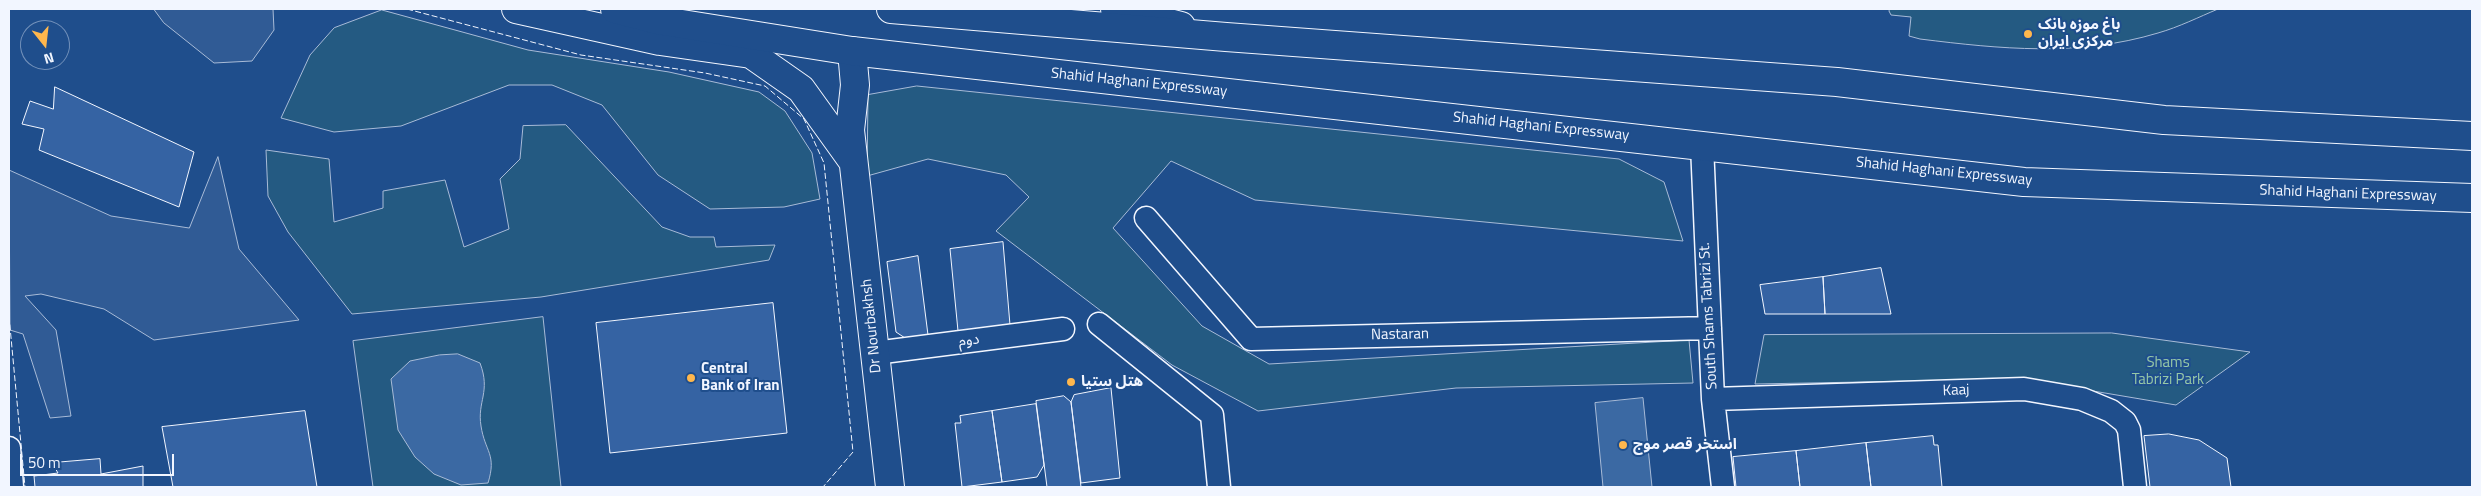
<!DOCTYPE html>
<meta charset="utf-8">
<style>
body{margin:0}
#map{position:relative;width:2481px;height:496px;overflow:hidden;background:#1f4e8c;font-family:"Titillium Web",sans-serif}
canvas{display:block}
.frame{position:absolute;inset:0;border:10px solid #f2f6ff;pointer-events:none}
.north{position:absolute;left:20px;top:20px;width:50px;height:50px;box-sizing:border-box;background:#1f4e8c;border:1px solid #7391ba;border-radius:50%;rotate:164deg;font-size:14px;font-weight:700;line-height:20px;text-align:center;color:#f2f6ff}
.north::after{content:'';display:block;margin:auto;width:18px;height:22px;background:#ffb74d;clip-path:polygon(50% 0,100% 100%,50% 72%,0 100%)}
.scale{position:absolute;left:20px;top:454px;width:154px;height:22px;box-sizing:border-box;border:2px solid #f2f6ff;border-top:0;padding-left:6px;font-size:15px;line-height:18px;white-space:nowrap;color:#f2f6ff;-webkit-text-stroke:4px #1f4e8c;paint-order:stroke}
</style>
<div id="map">
<canvas width="2481" height="496"></canvas>
<div class="frame"></div>
<div class="north">N</div>
<div class="scale">50 m</div>
</div>
<script>
const g = document.querySelector('canvas').getContext('2d');
g.lineJoin = 'round';
function fillPath(path, color) {
  g.fillStyle = color;
  g.fill(path, 'evenodd');
}
function trace(path, color, width, dash) {
  g.strokeStyle = color;
  g.lineWidth = width;
  g.lineCap = dash ? 'butt' : 'round';
  g.setLineDash(dash || []);
  g.stroke(path);
}
function label(font, color, halo, rows, align = 'center') {
  g.font = font + ' "Titillium Web","Noto Sans Arabic",sans-serif';
  g.lineWidth = 4;
  g.setLineDash([]);
  g.textBaseline = 'middle';
  g.strokeStyle = halo;
  g.fillStyle = color;
  for (const [text, x, y, turn = 0] of rows) {
    g.save();
    g.translate(x, y);
    g.rotate((+turn || 0) * Math.PI / 180);
    g.textAlign = isNaN(turn) ? turn : align;
    if (halo) g.strokeText(text, 0, 0);
    g.fillText(text, 0, 0);
    g.restore();
  }
}
const green = new Path2D(`
 M 1891,9 L 2218,9 C 2199,17 2179,27 2158,33 C 2078,57 2001,49 1920,39 L 1909,36 L 1911,17 L 1891,15 L 1889,11 Z
 M 382,10 L 528,50 L 669,72 L 759,92 L 785,111 L 812,153 L 820,199 L 784,207 L 710,209 L 658,175 L 602,105 L 552,85 L 509,85 L 401,126 L 334,132 L 281,118 L 310,55 L 334,28 Z
 M 917,86 L 1619,159 L 1664,182 L 1683,241 L 1255,200 L 1171,161 L 1113,228 L 1202,326 L 1269,364 L 1689,340 L 1693,383 L 1456,388 L 1258,411 L 1172,365 L 996,231 L 1029,197 L 1006,175 L 928,159 L 867,176 L 868,95 Z
 M 566,125 L 662,227 L 690,237 L 714,237 L 716,247 L 775,245 L 769,260 L 541,297 L 352,314 L 288,232 L 268,196 L 266,150 L 329,159 L 334,222 L 383,208 L 383,191 L 445,180 L 464,247 L 509,229 L 500,179 L 520,159 L 523,126 Z
 M 543,317 L 561,487 L 373,487 L 353,341 Z
 M 2112,333 L 2250,352 L 2176,405 L 2022,379 L 1755,384 L 1764,335 Z`);
fillPath(green, '#245a82');
trace(green, '#a8bbd7', 1);
const parking = new Path2D(`
 M 154,9 L 273,9 L 274,30 L 252,61 L 214,63 L 164,23 Z
 M 218,157 L 239,249 L 299,320 L 154,340 L 104,309 L 41,294 L 25,296 L 56,330 L 71,416 L 50,418 L 23,334 L 10,330 L 9,170 L 111,216 L 189,228 Z`);
fillPath(parking, '#305b95');
trace(parking, '#a8bbd7', 1);
const water = new Path2D(`
 M 458,354 L 480,363 C 491,392 477,401 481,426 C 485,452 497,454 488,483 L 461,485 L 434,474 L 415,457 L 398,430 L 391,379 L 410,361 L 439,355 Z
 M 1643,398 L 1652,487 L 1603,487 L 1595,403 Z`);
fillPath(water, '#3b69a3');
trace(water, '#a8bbd7', 1);
const building = new Path2D(`
 M 55,87 L 194,152 L 179,207 L 39,150 L 44,129 L 22,124 L 30,101 L 53,109 Z
 M 1003,242 L 1010,325 L 958,331 L 950,249 Z
 M 918,256 L 928,335 L 905,338 L 896,332 L 887,262 Z
 M 1881,268 L 1891,314 L 1825,314 L 1823,277 Z
 M 1823,277 L 1825,314 L 1765,314 L 1760,285 Z
 M 773,303 L 787,433 L 610,453 L 596,323 Z
 M 1111,388 L 1120,478 L 1081,483 L 1071,402 L 1074,395 Z
 M 1064,396 L 1071,402 L 1081,487 L 1047,487 L 1036,401 Z
 M 1036,404 L 1044,465 L 1037,477 L 1002,482 L 992,411 Z
 M 305,411 L 317,487 L 173,487 L 162,427 Z
 M 992,411 L 1002,482 L 962,487 L 955,423 L 961,423 L 960,416 Z
 M 2169,434 L 2199,440 L 2227,458 L 2231,487 L 2150,487 L 2144,436 Z
 M 1933,436 L 1934,445 L 1938,445 L 1942,487 L 1871,487 L 1866,443 Z
 M 1866,443 L 1871,487 L 1800,487 L 1796,451 Z
 M 1796,451 L 1800,487 L 1736,487 L 1733,457 Z
 M 100,459 L 101,474 L 143,466 L 143,487 L 35,487 L 34,476 L 58,473 L 52,463 Z`);
fillPath(building, '#3563a3');
trace(building, '#f2f6ff', 1);
const minor = new Path2D(`
 M 1702,145 L 1713,399 L 1723,487
 M 1146,218 L 1251,339 L 1710,328
 M 1099,324 L 1212,415 L 1219,487
 M 875,353 L 1063,329
 M 1713,399 L 2024,389 L 2082,399 L 2111,411 L 2125,422 L 2129,430 L 2135,487
 M 9,448 L 12,487`);
const major = new Path2D(`
 M 516,9 L 660,41 L 751,54 L 801,89 L 852,160
 M 1115,9 L 1181,26
 M 852,51 L 855,85 L 850,130 L 890,487`);
const highway = new Path2D(`
 M 615,9 L 657,20 L 852,51 L 2024,182 L 2472,198
 M 891,9 L 1226,37 L 1837,82 L 2164,120 L 2472,136`);
trace(minor, '#f2f6ff', 25);
trace(major, '#f2f6ff', 30);
trace(highway, '#f2f6ff', 30);
trace(minor, '#1f4e8c', 22);
trace(major, '#1f4e8c', 28);
trace(highway, '#1f4e8c', 28);
trace(new Path2D(`
 M 407,9 L 581,55 L 705,73 L 765,86 L 804,119 L 824,163 L 853,452 L 823,487
 M 9,316 L 25,487`), '#f2f6ff', 1, [6, 2.5]);
for (const [x, y, r, color] of [
 [2028,34,5,"#ffb74d"],
 [691,378,5,"#ffb74d"],
 [1071,382,5,"#ffb74d"],
 [1623,445,5,"#ffb74d"]
]) {
  const dot = new Path2D();
  dot.arc(x, y, r, 0, 2 * Math.PI);
  g.fillStyle = color;
  g.fill(dot);
  trace(dot, '#1f4e8c', 2);
}
label('bold 15px', '#f2f6ff', '#1f4e8c', [
 ["باغ موزه بانک",2038,25],
 ["مرکزی ایران",2038,42],
 ["Central",701,369],
 ["Bank of Iran",701,386],
 ["هتل ستیا",1081,382],
 ["استخر قصر موج",1633,445]
], 'left');
label('15px', '#f2f6ff', '#1f4e8c', [
 ["Shahid Haghani Expressway",1139,83,6],
 ["Shahid Haghani Expressway",1541,127,6],
 ["Shahid Haghani Expressway",1944,172,6],
 ["Shahid Haghani Expressway",2348,194,2],
 ["South Shams Tabrizi St.",1709,316,-93],
 ["Dr Nourbakhsh",872,326,-96],
 ["Nastaran",1400,335,-1],
 ["دوم",969,341,-7],
 ["Kaaj",1956,391,-2]
]);
label('15px', '#97c8a6', '#1f4e8c', [
 ["Shams",2168,363],
 ["Tabrizi Park",2168,380]
]);
</script>
